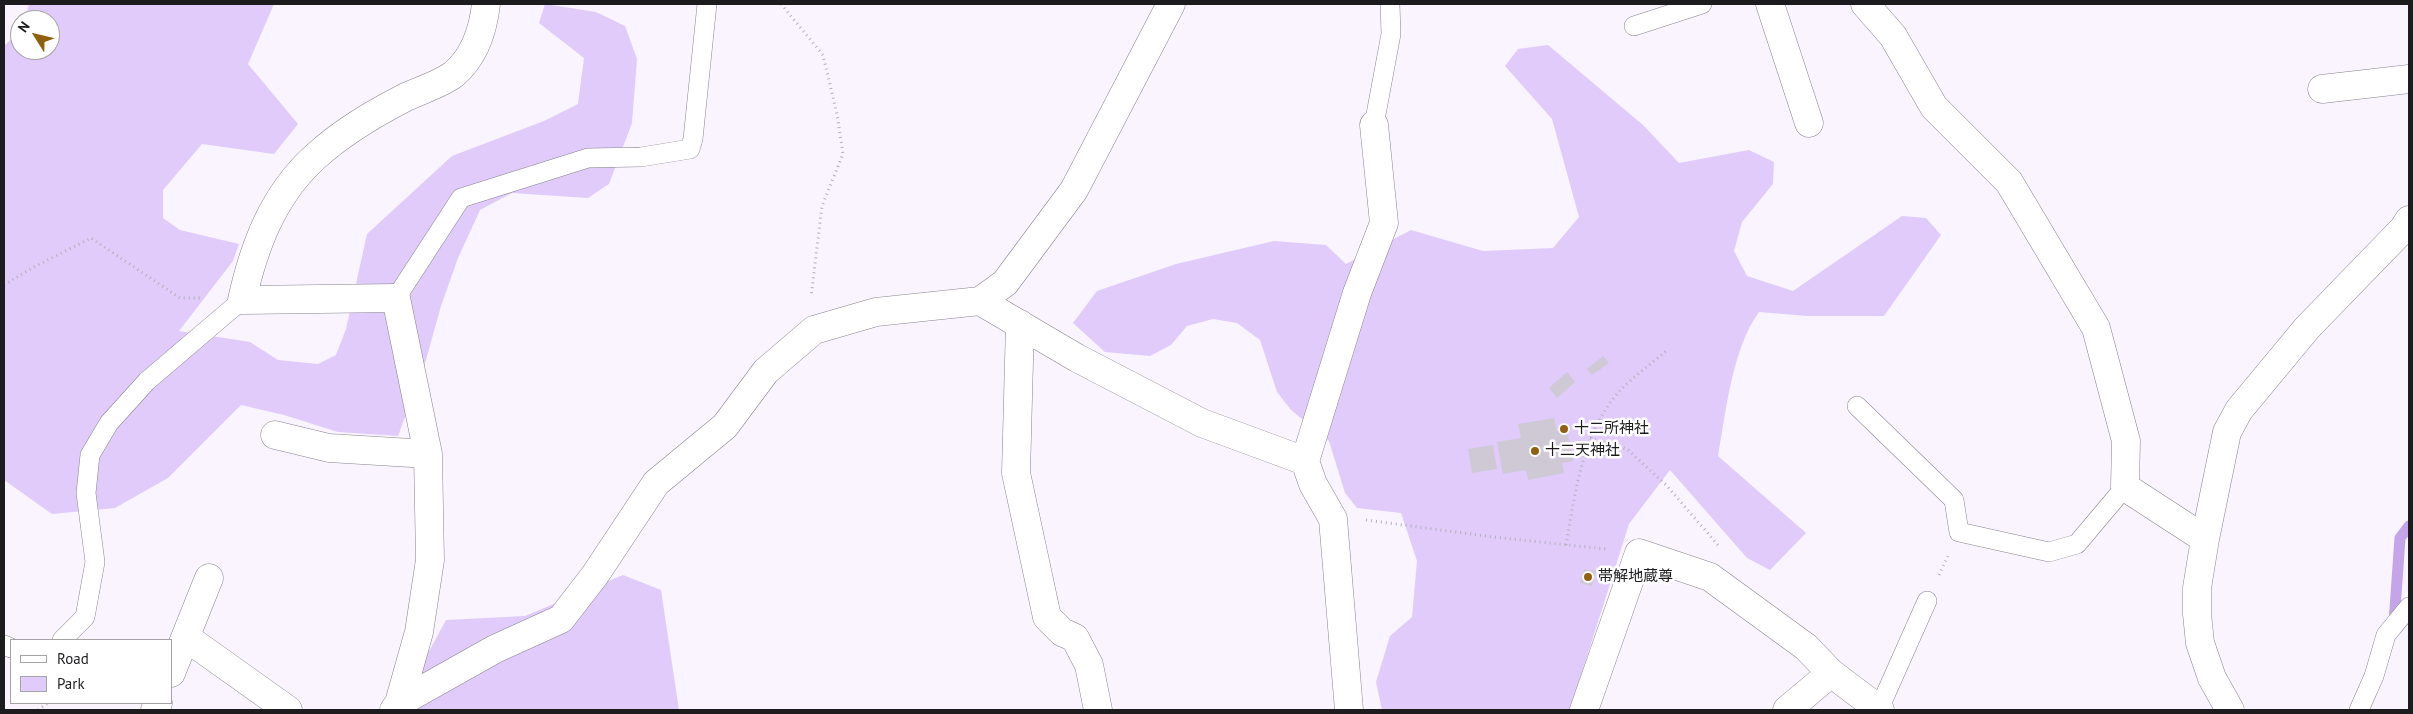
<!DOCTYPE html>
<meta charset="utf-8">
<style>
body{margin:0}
#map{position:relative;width:2413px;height:714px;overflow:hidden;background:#f9f4ff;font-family:"PT Sans",sans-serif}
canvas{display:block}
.frame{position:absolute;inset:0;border:5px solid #1c1b1e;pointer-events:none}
.legend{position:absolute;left:10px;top:639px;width:162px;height:65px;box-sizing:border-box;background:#fff;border:1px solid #a4a4a5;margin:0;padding:6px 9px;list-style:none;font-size:15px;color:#1c1b1e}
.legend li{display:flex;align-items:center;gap:10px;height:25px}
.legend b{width:25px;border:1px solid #a4a4a5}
.north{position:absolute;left:10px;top:10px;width:50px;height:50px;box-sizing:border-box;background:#fff;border:1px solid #a4a4a5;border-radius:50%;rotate:306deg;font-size:14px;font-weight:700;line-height:20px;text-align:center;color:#1c1b1e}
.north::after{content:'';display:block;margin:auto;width:18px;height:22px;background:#91600e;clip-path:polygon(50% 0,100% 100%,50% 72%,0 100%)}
</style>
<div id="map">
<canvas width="2413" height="714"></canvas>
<div class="frame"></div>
<ul class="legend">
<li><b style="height:6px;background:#fff"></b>Road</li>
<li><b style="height:14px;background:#e0cbfb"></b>Park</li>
</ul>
<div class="north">N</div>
</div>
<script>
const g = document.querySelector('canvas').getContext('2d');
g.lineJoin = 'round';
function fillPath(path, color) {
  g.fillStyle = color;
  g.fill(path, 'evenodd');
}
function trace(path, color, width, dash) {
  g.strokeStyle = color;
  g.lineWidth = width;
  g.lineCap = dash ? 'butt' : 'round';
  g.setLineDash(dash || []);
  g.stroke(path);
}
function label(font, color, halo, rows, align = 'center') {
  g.font = font + ' "PT Sans","Noto Sans JP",sans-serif';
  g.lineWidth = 5;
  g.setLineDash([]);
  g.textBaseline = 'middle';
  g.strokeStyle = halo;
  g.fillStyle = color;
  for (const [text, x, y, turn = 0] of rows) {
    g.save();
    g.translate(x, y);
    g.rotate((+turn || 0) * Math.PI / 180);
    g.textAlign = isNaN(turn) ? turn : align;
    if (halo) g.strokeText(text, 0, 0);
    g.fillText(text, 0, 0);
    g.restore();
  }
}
fillPath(new Path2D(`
 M 29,4 L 274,4 L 248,64 L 298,124 L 274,154 L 202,144 L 163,190 L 163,218 L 180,230 L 239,244 L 233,261 L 179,331 L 250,342 L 278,360 L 318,364 L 336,355 L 346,329 L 367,234 L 452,156 L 544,121 L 578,104 L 584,58 L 539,23 L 545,4 L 596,12 L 625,26 L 637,59 L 632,123 L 609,184 L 588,198 L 512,193 L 480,210 L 458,258 L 441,306 L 426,360 L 398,436 L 338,432 L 284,415 L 241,405 L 168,478 L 115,508 L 52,514 L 4,480 L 4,46 L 20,31 L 20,50 L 50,50 L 50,20 L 25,20 Z
 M 1548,45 L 1643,125 L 1679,163 L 1749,150 L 1774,162 L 1773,184 L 1742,222 L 1734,251 L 1747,276 L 1793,291 L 1902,216 L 1926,218 L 1941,235 L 1884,316 L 1807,316 L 1759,312 C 1732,349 1726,412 1718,456 L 1806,533 L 1770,570 L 1747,558 L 1670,470 L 1629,524 L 1570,710 L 1382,710 L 1376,682 L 1390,636 L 1412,617 L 1417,561 L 1401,513 L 1357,508 L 1345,493 L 1329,441 L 1291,410 L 1277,392 L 1260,340 L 1237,323 L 1213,319 L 1187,326 L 1171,345 L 1150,356 L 1105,352 L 1073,323 L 1097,291 L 1176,264 L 1274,241 L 1326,245 L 1346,264 L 1411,230 L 1483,251 L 1553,248 L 1579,217 L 1552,119 L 1505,66 L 1518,49 Z
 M 623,575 L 661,590 L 679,710 L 397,710 L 446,620 L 525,616 Z`), '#e0cbfb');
trace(new Path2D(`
 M 2394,623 L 2400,538 L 2409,526`), '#c4a5e9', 11);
fillPath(new Path2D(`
 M 1603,356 L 1609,363 L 1592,375 L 1587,369 Z
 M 1567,372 L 1575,382 L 1557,398 L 1549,388 Z
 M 1554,418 L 1557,431 L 1567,429 L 1573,461 L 1562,463 L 1564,473 L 1528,480 L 1526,470 L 1503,474 L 1497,442 L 1521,438 L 1518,424 Z
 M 1493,445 L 1497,469 L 1472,473 L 1468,449 Z
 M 1584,569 L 1596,571 L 1592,586 L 1580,583 Z`), '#cec9d4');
const service = new Path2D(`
 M 1634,26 L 1702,4
 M 1374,125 L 1391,34 L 1390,4
 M 396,298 L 461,198 L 588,158 L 641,157 L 690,149 L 693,139 L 707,4
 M 1857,406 L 1954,500 L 1959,532 L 2049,552 L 2077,544 L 2125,487
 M 62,640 L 85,617 L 95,562 L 86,493 L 90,455 L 109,423 L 147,381 L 242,300
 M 4,645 L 11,648
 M 1879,709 L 1927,601
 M 2359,710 L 2374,676 L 2386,635 L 2409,607`);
const minor = new Path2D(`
 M 1770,4 L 1809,123
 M 1865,4 L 1893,36 L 1934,107 L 2009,182 L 2096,328 L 2126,441 L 2125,487 L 2205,539
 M 2322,89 L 2409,79
 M 980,301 L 1077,358 L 1202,423 L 1305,461 L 1313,484 L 1333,519 L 1349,710
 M 1020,324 L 1016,473 L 1047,617 L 1062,632 L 1075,638 L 1089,665 L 1098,710
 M 275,435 L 329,448 L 428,454
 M 1305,461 L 1357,293 L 1384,223 L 1374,125
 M 187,638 L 288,710
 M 171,673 L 209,578
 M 399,703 L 419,632 L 430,560 L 428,454 L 396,298 L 242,300 C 254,246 273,195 315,157 C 342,132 373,114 406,97 C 421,90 441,84 454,74 C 475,56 483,31 486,4
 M 155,710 L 158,703
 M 394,710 L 399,703 L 495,649 L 561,619 L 595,575 L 656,483 L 725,426 L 766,371 L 814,330 L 876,312 L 980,301 L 1005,283 L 1074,190 L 1171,4
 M 1584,710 L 1639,553 L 1710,577 L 1806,647 L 1831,673 L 1880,710
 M 1787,710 L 1831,673
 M 2230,710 L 2212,678 L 2200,643 L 2197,614 L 2197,588 L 2205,539 L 2227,432 L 2239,410 L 2307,328 L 2404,228 L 2409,220`);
trace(service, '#87838d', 20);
trace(minor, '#87838d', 29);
trace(new Path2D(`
 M 781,4 L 823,55 L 837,114 L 843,154 L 822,206 L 811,297
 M 4,285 L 32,268 L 91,238 L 180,298 L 201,298
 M 1590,438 L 1627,449 L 1666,485 L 1718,545
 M 1366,520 L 1493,537 L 1606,549
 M 1566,545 C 1575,494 1582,435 1617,394 C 1631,378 1650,365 1666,351
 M 1939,575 L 1948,556
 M 38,710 L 48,703`), '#b3b0b8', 3, [1, 4]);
trace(service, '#fff', 19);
trace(minor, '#fff', 28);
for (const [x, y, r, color] of [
 [1564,429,5,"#91600e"],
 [1535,451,5,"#91600e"],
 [1588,577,5,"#91600e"]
]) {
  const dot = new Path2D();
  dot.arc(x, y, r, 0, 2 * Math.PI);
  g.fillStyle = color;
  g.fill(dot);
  trace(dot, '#fff', 2);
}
label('15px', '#1c1b1e', '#fff', [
 ["十二所神社",1574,429],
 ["十二天神社",1545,451],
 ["帯解地蔵尊",1598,577]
], 'left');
</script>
